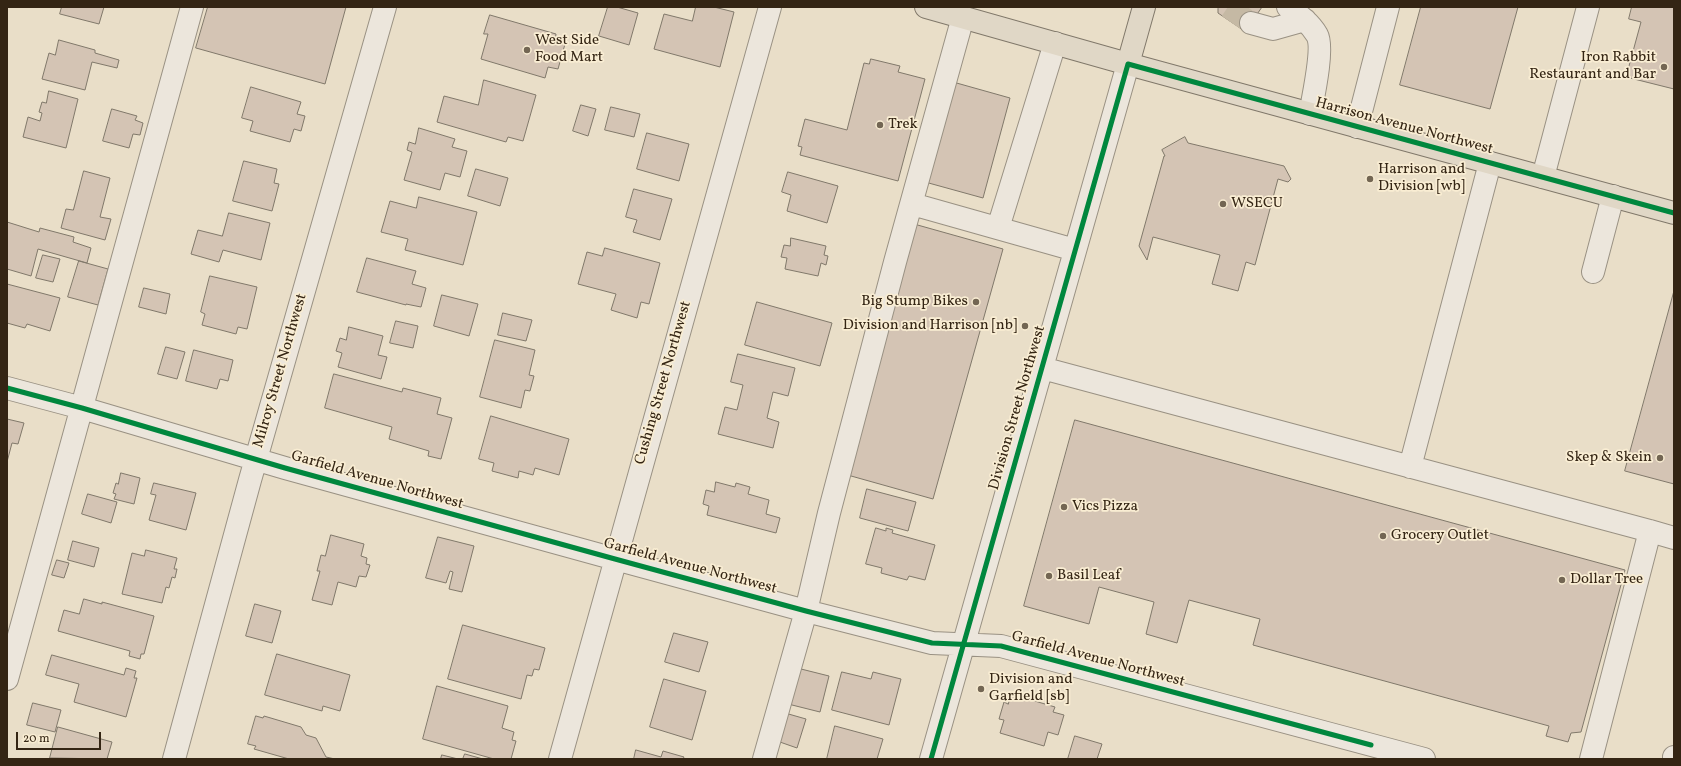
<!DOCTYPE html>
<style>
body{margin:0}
#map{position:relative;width:1681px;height:766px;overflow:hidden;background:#e9dec8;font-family:Vollkorn,serif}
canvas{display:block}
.frame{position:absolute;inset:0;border:8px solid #342514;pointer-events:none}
.scale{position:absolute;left:16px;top:732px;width:85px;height:18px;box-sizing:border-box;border:2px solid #342514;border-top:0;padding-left:5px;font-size:12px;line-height:14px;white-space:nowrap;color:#342514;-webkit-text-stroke:3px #f9edd3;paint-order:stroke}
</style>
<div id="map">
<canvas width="1681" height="766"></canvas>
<div class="frame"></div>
<div class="scale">20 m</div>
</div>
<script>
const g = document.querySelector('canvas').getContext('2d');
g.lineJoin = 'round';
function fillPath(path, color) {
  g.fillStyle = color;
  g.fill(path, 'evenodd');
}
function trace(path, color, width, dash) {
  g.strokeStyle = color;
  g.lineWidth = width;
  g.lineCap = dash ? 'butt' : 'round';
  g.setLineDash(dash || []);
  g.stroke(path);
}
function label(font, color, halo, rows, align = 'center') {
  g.font = font + ' Vollkorn,serif';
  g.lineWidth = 3.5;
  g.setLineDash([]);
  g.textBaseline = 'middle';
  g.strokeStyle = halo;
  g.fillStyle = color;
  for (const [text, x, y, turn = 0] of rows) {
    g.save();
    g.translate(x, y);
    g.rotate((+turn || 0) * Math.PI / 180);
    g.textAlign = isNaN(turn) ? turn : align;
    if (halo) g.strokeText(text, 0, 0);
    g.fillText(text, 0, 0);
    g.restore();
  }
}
const building = new Path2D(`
 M 62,7 L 104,7 L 99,24 L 60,14 Z
 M 208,7 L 346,7 L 325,84 L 196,48 Z
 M 608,7 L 617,7 L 638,13 L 629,45 L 599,36 Z
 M 696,7 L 714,7 L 734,12 L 720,67 L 654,49 L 664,14 L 692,21 Z
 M 1219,7 L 1262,7 L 1251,23 L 1243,30 L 1218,13 L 1218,9 Z
 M 1421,7 L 1518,7 L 1490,109 L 1400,85 Z
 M 1632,7 L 1674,7 L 1674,89 L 1626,77 L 1641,22 L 1629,19 Z
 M 490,15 L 556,34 L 555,41 L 565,44 L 558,69 L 548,67 L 545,78 L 481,59 L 488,34 L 484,34 Z
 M 59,40 L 95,50 L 95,53 L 119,60 L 117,68 L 92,62 L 85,90 L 42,79 L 49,53 L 55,55 Z
 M 871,59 L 900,66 L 898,72 L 925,79 L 898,181 L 800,155 L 802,147 L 798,146 L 805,119 L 847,130 L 864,63 L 869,64 Z
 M 484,80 L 536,95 L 523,141 L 508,137 L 506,142 L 437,122 L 444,96 L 478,105 Z
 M 953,82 L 1010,98 L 983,198 L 925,182 Z
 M 251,87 L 301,102 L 297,114 L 305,116 L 301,131 L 294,129 L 290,142 L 250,131 L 253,121 L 242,118 Z
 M 49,91 L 78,99 L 66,148 L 23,137 L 28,117 L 40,121 L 42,113 L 39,112 L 42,102 L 46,103 Z
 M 581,105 L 596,109 L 588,136 L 573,131 Z
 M 611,107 L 640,114 L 634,137 L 605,130 Z
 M 112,109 L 137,116 L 135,120 L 143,123 L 140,135 L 133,134 L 129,148 L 103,141 Z
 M 419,128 L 455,139 L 452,147 L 467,151 L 460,177 L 445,173 L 440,190 L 404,180 L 412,152 L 407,150 L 409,142 L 415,144 Z
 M 647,133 L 689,144 L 679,181 L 637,169 Z
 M 1185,137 L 1188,143 L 1284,166 L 1291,179 L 1288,182 L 1278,179 L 1255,265 L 1246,262 L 1238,291 L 1212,284 L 1220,255 L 1153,237 L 1147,260 L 1139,246 L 1164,156 L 1165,156 L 1162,150 Z
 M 244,161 L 277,169 L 274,183 L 279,184 L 272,211 L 233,201 Z
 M 476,169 L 508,178 L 500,206 L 468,196 Z
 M 84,171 L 110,178 L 100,217 L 111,219 L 105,240 L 61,228 L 66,209 L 73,210 Z
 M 788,172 L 838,186 L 827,223 L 787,211 L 791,195 L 782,192 Z
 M 634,189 L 672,199 L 660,240 L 633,232 L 637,220 L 626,217 Z
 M 419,197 L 477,212 L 463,265 L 405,250 L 408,239 L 381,232 L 390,201 L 416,208 Z
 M 229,213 L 270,223 L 261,260 L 223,250 L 219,262 L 191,254 L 198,230 L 222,236 Z
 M 7,222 L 39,232 L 40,228 L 74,237 L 73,242 L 91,248 L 87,263 L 38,249 L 31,276 L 7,269 Z
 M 914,224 L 1003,249 L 933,499 L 844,474 Z
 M 791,238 L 826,246 L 824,255 L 828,256 L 826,265 L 821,263 L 818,276 L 785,269 L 787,258 L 781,257 L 784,245 L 790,246 Z
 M 605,248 L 660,263 L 649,304 L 641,302 L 637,318 L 611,310 L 616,294 L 578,284 L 587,252 L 602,256 Z
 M 43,255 L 60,259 L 53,282 L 36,278 Z
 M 367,258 L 416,271 L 412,284 L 426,288 L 421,307 L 406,304 L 406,305 L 357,292 Z
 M 79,261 L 108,269 L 98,305 L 68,297 Z
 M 210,276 L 257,287 L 247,329 L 238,327 L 236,334 L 202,325 L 205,314 L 201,312 Z
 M 7,284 L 60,298 L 50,331 L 27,324 L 25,328 L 7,323 Z
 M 144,288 L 170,294 L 166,314 L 139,307 Z
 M 1674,291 L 1674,484 L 1625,471 Z
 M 442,295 L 478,304 L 469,336 L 434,326 Z
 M 757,302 L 832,323 L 820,366 L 745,345 Z
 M 503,313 L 532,320 L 526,341 L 498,335 Z
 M 396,321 L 418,326 L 413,348 L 390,343 Z
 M 349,327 L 383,336 L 378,355 L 387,357 L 381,379 L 338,367 L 342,353 L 336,351 L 340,338 L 346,340 Z
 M 495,340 L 535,350 L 529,375 L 534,376 L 530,391 L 525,390 L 521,408 L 480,397 Z
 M 166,347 L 185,352 L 177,379 L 158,374 Z
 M 194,350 L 233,360 L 228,381 L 220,379 L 217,389 L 186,381 Z
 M 738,354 L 795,368 L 788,396 L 773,392 L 767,418 L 779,422 L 773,448 L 718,434 L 725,407 L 737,410 L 743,385 L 731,382 Z
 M 334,374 L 402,392 L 403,388 L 441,398 L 437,414 L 452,418 L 441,459 L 428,456 L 429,451 L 389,439 L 392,427 L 325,408 Z
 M 491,416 L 569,439 L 559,475 L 535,468 L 533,475 L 519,471 L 518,478 L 492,471 L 494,463 L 479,459 Z
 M 7,419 L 24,423 L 18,444 L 12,443 L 7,462 Z
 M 1075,420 L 1625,570 L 1581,732 L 1571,733 L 1568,742 L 1546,736 L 1549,726 L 1253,645 L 1260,619 L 1189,600 L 1177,643 L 1146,634 L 1154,602 L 1099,587 L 1089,624 L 1024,606 Z
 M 121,473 L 140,478 L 134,504 L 114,499 L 116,494 L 113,493 L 116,483 L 118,484 Z
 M 716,482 L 735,487 L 736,483 L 750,487 L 748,494 L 769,500 L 766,514 L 780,518 L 776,533 L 707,515 L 709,506 L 703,504 L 706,490 L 714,492 Z
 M 154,483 L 196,493 L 186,530 L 149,520 L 156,495 L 151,494 Z
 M 867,489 L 916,502 L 908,531 L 860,518 Z
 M 88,494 L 117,502 L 111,523 L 82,514 Z
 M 876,528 L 886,531 L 886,528 L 893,530 L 892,533 L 935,545 L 925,580 L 909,576 L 907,580 L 881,573 L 882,568 L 866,564 Z
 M 331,535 L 364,544 L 361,556 L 367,558 L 366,564 L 370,565 L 366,577 L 359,576 L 356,587 L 338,582 L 332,605 L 312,600 L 320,571 L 317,571 L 321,555 L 325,556 Z
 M 438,537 L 474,546 L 462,592 L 449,589 L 453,572 L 450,571 L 446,583 L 426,578 Z
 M 73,541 L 99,548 L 94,567 L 68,560 Z
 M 146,550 L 177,558 L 174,569 L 177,569 L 175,578 L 172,577 L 169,588 L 166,587 L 162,603 L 122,594 L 132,553 L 144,556 Z
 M 57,560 L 69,563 L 64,578 L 52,575 Z
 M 84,599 L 102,604 L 102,602 L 154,616 L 144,654 L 141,654 L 140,659 L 129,656 L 130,651 L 58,631 L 64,610 L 79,614 Z
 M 255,604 L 281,611 L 272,643 L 246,636 Z
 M 463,625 L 545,648 L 539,670 L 534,669 L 532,676 L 527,675 L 521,699 L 448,679 Z
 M 674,633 L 708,642 L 699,672 L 665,662 Z
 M 277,654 L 350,675 L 340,711 L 323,706 L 322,711 L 265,695 Z
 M 52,655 L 124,675 L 126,668 L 136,671 L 134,678 L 137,678 L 126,717 L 74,702 L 79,684 L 46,675 Z
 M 797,668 L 829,676 L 820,712 L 788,704 Z
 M 842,672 L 871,679 L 873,672 L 901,679 L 889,725 L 832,710 Z
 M 664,679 L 706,691 L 692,740 L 650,727 Z
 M 437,686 L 508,706 L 502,728 L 514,732 L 512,740 L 516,741 L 511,759 L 494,759 L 423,739 Z
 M 1011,694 L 1055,707 L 1053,712 L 1064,715 L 1058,735 L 1048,732 L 1044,746 L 1000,733 L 1004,720 L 999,719 L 1004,702 L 1008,704 Z
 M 33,703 L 61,710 L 55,732 L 27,725 Z
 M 785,713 L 806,719 L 797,748 L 777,741 Z
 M 256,716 L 263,718 L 264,716 L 301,727 L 306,735 L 316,738 L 326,757 L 335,759 L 289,759 L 254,749 L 256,746 L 248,744 Z
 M 835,726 L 883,739 L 877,759 L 827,759 Z
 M 58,727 L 112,742 L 107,759 L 50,758 Z
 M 1075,736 L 1102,744 L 1097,759 L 1068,759 Z
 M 636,750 L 661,757 L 663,751 L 684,757 L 683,759 L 634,759 Z
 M 465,754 L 483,759 L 463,759 Z
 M 442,755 L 458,759 L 441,759 Z`);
fillPath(building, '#d4c4b4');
trace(building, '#80786a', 1);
trace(new Path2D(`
 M 1228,7 L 1251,23`), '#c5b9a4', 22, [22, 11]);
const minor = new Path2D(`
 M 1288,7 C 1299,15 1310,23 1317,35 C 1324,47 1313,98 1310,114
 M 1251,23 L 1273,29 L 1305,20
 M 1357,127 L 1388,7
 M 1543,177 L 1588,7
 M 912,204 L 1075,250
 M 998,228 L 1055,43
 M 1593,272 L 1613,196
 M 1042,368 L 1650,531
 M 7,388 L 82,408 L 285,468 L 615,559 L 806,611 L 932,643 L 1001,646 L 1424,759
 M 1410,467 L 1490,163
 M 7,679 L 192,7
 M 174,759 L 250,480 L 385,7
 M 560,759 L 770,7
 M 764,759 L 806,611 L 829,513 L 895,262 L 963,17
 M 931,759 L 1128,64
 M 1591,759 L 1650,531 L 1674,538
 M 1674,759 L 1674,757`);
const major = new Path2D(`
 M 926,7 L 1128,64 L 1674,213
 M 1128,64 L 1144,7`);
trace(minor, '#999183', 24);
trace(major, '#80786a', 24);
trace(minor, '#ece6dc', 22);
trace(major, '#e0d7c6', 22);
trace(new Path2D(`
 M 7,388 L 82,408 L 285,468 L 615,559 L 806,611 L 932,643 L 1001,646 L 1371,745
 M 931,759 L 1128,64 L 1674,213`), '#00873e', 5);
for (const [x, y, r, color] of [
 [527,50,4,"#736653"],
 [1664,67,4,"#736653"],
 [880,125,4,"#736653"],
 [1370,179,4,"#736653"],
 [1223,204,4,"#736653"],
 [976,302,4,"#736653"],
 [1025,326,4,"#736653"],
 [1660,458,4,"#736653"],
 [1064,507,4,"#736653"],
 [1383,536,4,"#736653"],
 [1049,576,4,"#736653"],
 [1562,580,4,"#736653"],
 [981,689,4,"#736653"]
]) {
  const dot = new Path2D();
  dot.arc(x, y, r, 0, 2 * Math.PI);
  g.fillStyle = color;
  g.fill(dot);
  trace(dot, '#f9edd3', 1.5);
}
label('15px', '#342514', '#f9edd3', [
 ["West Side",535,41],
 ["Food Mart",535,58],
 ["Iron Rabbit",1656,58,"right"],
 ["Restaurant and Bar",1656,75,"right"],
 ["Trek",888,125],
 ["Harrison and",1378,170],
 ["Division [wb]",1378,187],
 ["WSECU",1231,204],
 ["Big Stump Bikes",968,302,"right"],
 ["Division and Harrison [nb]",1017,326,"right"],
 ["Skep & Skein",1652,458,"right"],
 ["Vics Pizza",1072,507],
 ["Grocery Outlet",1391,536],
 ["Basil Leaf",1057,576],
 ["Dollar Tree",1570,580],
 ["Division and",989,680],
 ["Garfield [sb]",989,697]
], 'left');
label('15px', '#342514', '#f9edd3', [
 ["Harrison Avenue Northwest",1404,127,15],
 ["Milroy Street Northwest",281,371,-74],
 ["Cushing Street Northwest",664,383,-74],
 ["Division Street Northwest",1018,408,-74],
 ["Garfield Avenue Northwest",377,481,16],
 ["Garfield Avenue Northwest",690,567,15],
 ["Garfield Avenue Northwest",1098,660,15]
]);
</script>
